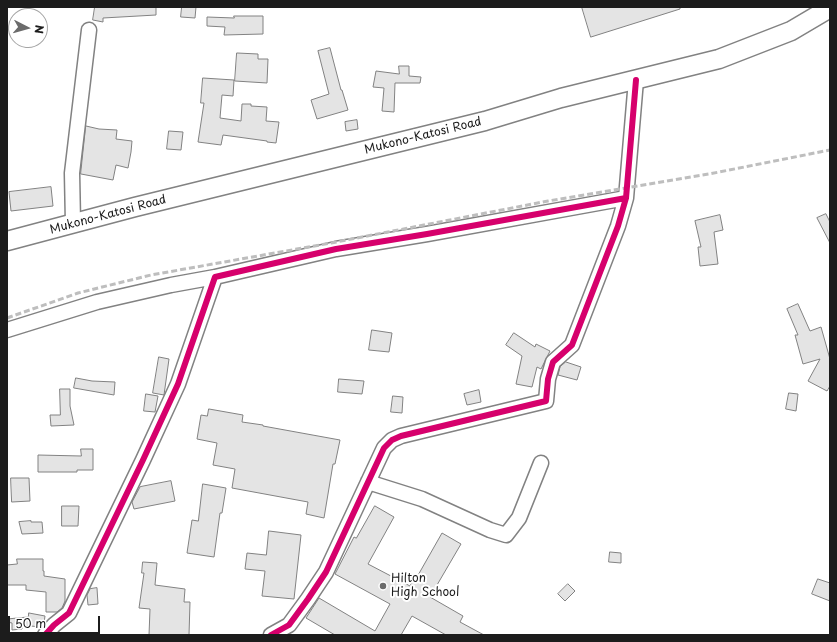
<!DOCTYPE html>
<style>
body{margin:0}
#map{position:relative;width:837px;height:642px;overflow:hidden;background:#fff;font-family:"Playpen Sans",sans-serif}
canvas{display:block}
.frame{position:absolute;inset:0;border:8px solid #1c1c1c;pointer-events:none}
.north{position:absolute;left:8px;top:8px;width:40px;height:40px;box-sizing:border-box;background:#fff;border:1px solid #a4a4a4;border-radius:50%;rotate:96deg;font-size:11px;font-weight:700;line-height:16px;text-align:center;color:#1c1c1c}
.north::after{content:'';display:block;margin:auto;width:14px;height:18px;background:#6b6b6b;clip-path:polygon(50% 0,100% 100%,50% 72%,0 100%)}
.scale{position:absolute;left:8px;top:616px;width:92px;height:18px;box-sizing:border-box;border:2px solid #1c1c1c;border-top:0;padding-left:5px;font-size:12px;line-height:14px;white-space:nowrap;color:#1c1c1c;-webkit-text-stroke:3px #fff;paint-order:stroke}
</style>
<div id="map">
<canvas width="837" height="642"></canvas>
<div class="frame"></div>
<div class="north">N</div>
<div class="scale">50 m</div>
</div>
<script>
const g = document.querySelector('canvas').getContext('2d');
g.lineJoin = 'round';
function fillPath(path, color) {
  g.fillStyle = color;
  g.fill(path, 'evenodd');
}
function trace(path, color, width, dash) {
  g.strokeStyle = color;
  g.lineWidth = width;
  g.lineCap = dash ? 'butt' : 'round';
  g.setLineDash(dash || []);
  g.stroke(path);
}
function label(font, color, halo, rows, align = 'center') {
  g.font = font + ' "Playpen Sans",sans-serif';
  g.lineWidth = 4;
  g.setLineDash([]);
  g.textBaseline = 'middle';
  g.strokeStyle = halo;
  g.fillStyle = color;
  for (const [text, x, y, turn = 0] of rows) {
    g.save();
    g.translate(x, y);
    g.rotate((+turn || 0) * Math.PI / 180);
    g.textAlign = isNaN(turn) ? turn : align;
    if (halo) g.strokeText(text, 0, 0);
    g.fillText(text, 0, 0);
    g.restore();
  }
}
const building = new Path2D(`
 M 95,7 L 156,7 L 156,15 L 103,18 L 103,22 L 93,20 Z
 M 182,7 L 196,7 L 195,18 L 181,17 Z
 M 582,7 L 680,7 L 680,9 L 591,37 Z
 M 234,16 L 263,16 L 263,34 L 224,35 L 225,27 L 207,26 L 207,17 L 234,18 Z
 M 330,48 L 341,90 L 342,90 L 348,110 L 317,119 L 311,100 L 329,94 L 318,51 Z
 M 237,53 L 258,54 L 258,59 L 268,59 L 267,83 L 235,81 Z
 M 399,66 L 409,66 L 409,76 L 421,77 L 420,83 L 395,83 L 394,112 L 382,111 L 384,88 L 373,87 L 376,71 L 399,74 Z
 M 203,78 L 234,80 L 233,96 L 222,95 L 220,118 L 241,121 L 242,104 L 251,104 L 251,106 L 267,107 L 266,121 L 279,122 L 276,143 L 267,142 L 267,141 L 223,135 L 221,145 L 198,142 L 204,103 L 201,103 Z
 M 357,120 L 358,129 L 346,131 L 345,122 Z
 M 86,126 L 99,129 L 117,130 L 116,139 L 132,141 L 131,152 L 128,168 L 116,165 L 113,180 L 81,174 Z
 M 169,131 L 183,132 L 181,150 L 167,149 Z
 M 51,187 L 53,206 L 11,211 L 9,192 Z
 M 826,214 L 830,222 L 830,243 L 817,218 Z
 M 720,215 L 723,230 L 714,232 L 718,264 L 700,266 L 698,247 L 701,247 L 695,221 Z
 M 798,304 L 810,331 L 821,327 L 830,359 L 830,386 L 827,391 L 808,381 L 820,359 L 803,364 L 795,335 L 798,335 L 787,309 Z
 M 372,330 L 392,333 L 389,352 L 369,350 Z
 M 514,333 L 535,347 L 536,344 L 550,351 L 541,369 L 537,367 L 532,387 L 516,384 L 522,356 L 506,345 Z
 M 159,357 L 169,359 L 164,395 L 153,393 Z
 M 566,362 L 581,367 L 577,380 L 558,375 L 560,367 Z
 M 76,378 L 92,381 L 115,382 L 114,395 L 74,388 Z
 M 339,379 L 364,381 L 362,394 L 338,392 Z
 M 60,389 L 70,389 L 70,406 L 74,425 L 51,426 L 50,415 L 60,415 Z
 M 479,390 L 481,402 L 467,405 L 464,394 Z
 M 789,393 L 798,394 L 796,411 L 786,409 Z
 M 146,394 L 158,396 L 155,412 L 144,411 Z
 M 393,396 L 403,397 L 402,413 L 391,412 Z
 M 209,409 L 243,415 L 242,422 L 263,425 L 263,426 L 340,440 L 335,464 L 333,464 L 324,518 L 306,514 L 308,502 L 232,488 L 235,469 L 213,465 L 217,443 L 197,439 L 201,415 L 207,416 Z
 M 81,449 L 93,449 L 93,470 L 77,470 L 77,472 L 38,472 L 38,455 L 81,456 Z
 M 11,478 L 29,478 L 30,501 L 12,502 Z
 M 171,481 L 175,501 L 134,509 L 132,502 L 140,487 Z
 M 203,484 L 226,488 L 222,513 L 220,513 L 214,557 L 187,553 L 192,520 L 198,521 Z
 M 62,506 L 79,506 L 78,526 L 62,526 Z
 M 375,506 L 394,517 L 368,564 L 410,586 L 415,576 L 417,577 L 442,533 L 461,544 L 430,597 L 463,616 L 460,622 L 484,635 L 446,635 L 412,616 L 401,635 L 335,635 L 306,618 L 319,598 L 375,631 L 390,604 L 335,574 L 354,537 L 356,538 Z
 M 31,521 L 31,522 L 42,522 L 43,533 L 22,534 L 19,522 Z
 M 269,531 L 301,535 L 294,599 L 262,596 L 265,571 L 245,569 L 247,553 L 266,555 Z
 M 610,552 L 621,553 L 621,563 L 609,562 Z
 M 17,559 L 43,559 L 43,571 L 44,571 L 44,576 L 65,579 L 65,601 L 62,608 L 57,612 L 46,612 L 46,592 L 26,590 L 26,585 L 7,585 L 7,565 L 17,564 Z
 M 143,562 L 157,563 L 155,585 L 185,589 L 184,602 L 190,602 L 189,635 L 149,635 L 150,609 L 139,608 L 144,573 L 142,573 Z
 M 818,579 L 830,583 L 830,601 L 812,594 Z
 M 568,584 L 575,591 L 565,601 L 558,594 Z
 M 97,588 L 98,604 L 88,605 L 87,595 L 90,589 Z
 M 29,613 L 45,616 L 44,623 L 40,627 L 22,625 L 22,629 L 12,630 L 12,623 L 7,622 L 7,619 L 28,617 Z`);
fillPath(building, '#e4e4e4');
trace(building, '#828282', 1);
const minor = new Path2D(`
 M 73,223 L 72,173 L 89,30
 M 7,330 L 97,302 L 171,285 L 215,277
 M 368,482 L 422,499 L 490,530 L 506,535 L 519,518 L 541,463
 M 45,635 L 54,625 L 69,613 L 143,460 L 178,384 L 215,277 L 336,249 L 427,234 L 626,198
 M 271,635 L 289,625 L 308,599 L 326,572 L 384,448 L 392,440 L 401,436 L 546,401 L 548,379 L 553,362 L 572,345 L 618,226 L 626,198 L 636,80`);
const major = new Path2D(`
 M 7,241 L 135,207 L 485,121 L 561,98 L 719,59 L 791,31 L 830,8`);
trace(minor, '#828282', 17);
trace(major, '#828282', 21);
trace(minor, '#fff', 14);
trace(major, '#fff', 18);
trace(new Path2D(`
 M 7,318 L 78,293 L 151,275 L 331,243 L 548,201 L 709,174 L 830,150`), '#bebebe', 3, [6, 3]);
trace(new Path2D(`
 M 45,635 L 54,625 L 69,613 L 143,460 L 178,384 L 215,277 L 336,249 L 427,234 L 626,198
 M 271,635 L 289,625 L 308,599 L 326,572 L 384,448 L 392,440 L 401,436 L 546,401 L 548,379 L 553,362 L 572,345 L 618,226 L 626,198 L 636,80`), '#d6006c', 6);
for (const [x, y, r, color] of [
 [383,586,4,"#6b6b6b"]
]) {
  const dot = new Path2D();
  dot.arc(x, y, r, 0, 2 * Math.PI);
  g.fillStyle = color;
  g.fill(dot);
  trace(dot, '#fff', 1.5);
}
label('12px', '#1c1c1c', '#fff', [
 ["Mukono-Katosi Road",423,136,-14],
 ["Mukono-Katosi Road",108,215,-15]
]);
label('12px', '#1c1c1c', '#fff', [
 ["Hilton",391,579],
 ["High School",391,593]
], 'left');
</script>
